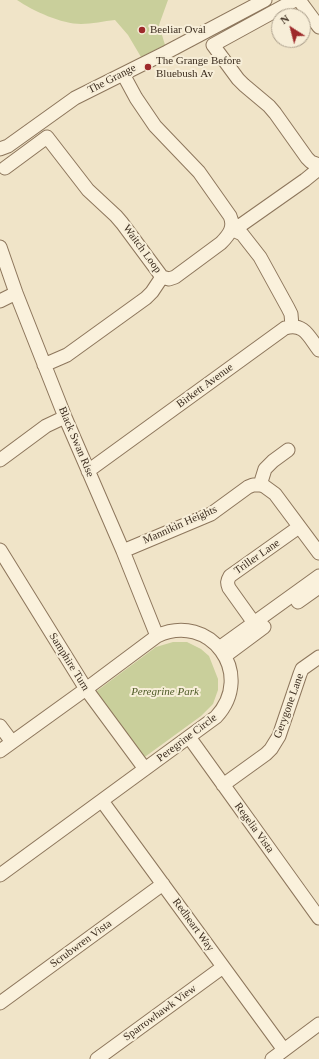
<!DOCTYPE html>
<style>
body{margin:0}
#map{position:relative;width:319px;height:1059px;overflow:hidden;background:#f0e4c8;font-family:Georgia,serif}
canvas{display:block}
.north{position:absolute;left:271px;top:8px;width:40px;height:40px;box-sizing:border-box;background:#f7eed8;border:1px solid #ada18e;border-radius:50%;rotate:324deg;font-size:11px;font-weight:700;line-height:16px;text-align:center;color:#3d2e20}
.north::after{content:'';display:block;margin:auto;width:14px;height:18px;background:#9e2a2b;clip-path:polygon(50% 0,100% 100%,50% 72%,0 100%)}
</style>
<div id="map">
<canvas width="319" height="1059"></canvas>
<div class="north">N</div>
</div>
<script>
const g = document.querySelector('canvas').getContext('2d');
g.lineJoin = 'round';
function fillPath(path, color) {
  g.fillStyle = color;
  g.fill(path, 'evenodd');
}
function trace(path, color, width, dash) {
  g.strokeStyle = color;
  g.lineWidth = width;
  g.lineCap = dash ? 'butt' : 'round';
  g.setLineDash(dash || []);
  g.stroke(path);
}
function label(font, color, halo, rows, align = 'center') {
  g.font = font + ' Georgia,serif';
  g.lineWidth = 4;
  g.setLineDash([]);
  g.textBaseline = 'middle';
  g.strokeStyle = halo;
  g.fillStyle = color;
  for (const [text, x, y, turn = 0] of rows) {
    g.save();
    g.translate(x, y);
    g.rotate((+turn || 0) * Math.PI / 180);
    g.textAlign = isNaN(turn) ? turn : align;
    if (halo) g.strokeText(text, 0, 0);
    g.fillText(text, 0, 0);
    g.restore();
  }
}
fillPath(new Path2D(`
 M 17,0 L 168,0 L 159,25 L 165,45 L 141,57 L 128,35 L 115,20 C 104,21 92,24 81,24 C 62,24 33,11 17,0 Z
 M 173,642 L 187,642 L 201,649 L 209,656 L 218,679 L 218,690 L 213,704 L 201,716 L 142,759 L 94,693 L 156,647 Z`), '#c9cf9b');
const minor = new Path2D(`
 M 295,0 L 213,45 L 238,79 L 244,85 L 269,106 L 275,113 L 307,158 L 311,162 L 319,165
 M 299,0 L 319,27
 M 0,149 L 8,146 L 75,98 L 167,52 L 265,0
 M 5,168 L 47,137 L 88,190 L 116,216 L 122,223 L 162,277 L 169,279 L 175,277 L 221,243 C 229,235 235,227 230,216 L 199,172 L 155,126 L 136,98 L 123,74
 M 231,229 L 242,234 L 260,257 L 288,308 L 291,314 L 292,326
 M 231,229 L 241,225 L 305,180 L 316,171 L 318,165
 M 0,247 L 16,293 L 65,417 L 123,551 L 157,636
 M 0,301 L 16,293
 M 44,365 L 67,355 L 146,298 L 152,292 L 162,277
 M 0,460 L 46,426 L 65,417
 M 88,471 L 285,328 C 304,322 309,337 319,350
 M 260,485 L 265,469 L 273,461 L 288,450
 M 0,550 L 86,689 L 145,769
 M 123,551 L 211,514 L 248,487 L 253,485 L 260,485 L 264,486 L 275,494 L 319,553
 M 298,602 L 319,587
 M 259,630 L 229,588 C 227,583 227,581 230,576 L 299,527
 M 219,648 L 319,576
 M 225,656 L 264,627
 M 0,726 L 12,742
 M 189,737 L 319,918
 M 0,751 L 86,689 L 157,636 C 210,611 256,674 216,717 L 0,875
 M 223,785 L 266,754 L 271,749 L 279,736 L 300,674 L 302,669 L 319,657
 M 102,801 L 284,1050
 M 0,1003 L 163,884
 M 97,1059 L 223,967
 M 272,1059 L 319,1024`);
trace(minor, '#8d765c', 15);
trace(minor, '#faf1dc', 13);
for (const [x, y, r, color] of [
 [142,30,4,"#9e2a2b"],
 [148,67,4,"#9e2a2b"]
]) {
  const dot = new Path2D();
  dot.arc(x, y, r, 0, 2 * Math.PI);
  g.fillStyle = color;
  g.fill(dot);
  trace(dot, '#f7eed8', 1.5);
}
label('11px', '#3d2e20', '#f7eed8', [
 ["Beeliar Oval",150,30],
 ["The Grange Before",156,61],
 ["Bluebush Av",156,74]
], 'left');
label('11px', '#3d2e20', '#f7eed8', [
 ["The Grange",112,79,-27],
 ["Waitch Loop",142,249,54],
 ["Birkett Avenue",205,386,-36],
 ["Black Swan Rise",76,442,67],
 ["Mannikin Heights",180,525,-24],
 ["Triller Lane",257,557,-35],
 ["Samphire Turn",69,662,58],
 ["Gerygone Lane",289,706,-70],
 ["Peregrine Circle",187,738,-37],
 ["Regelia Vista",254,828,54],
 ["Redheart Way",193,925,54],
 ["Scrubwren Vista",81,944,-36],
 ["Sparrowhawk View",160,1013,-36]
]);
label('italic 11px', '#4d5a26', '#f7eed8', [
 ["Peregrine Park",165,692]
]);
</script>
